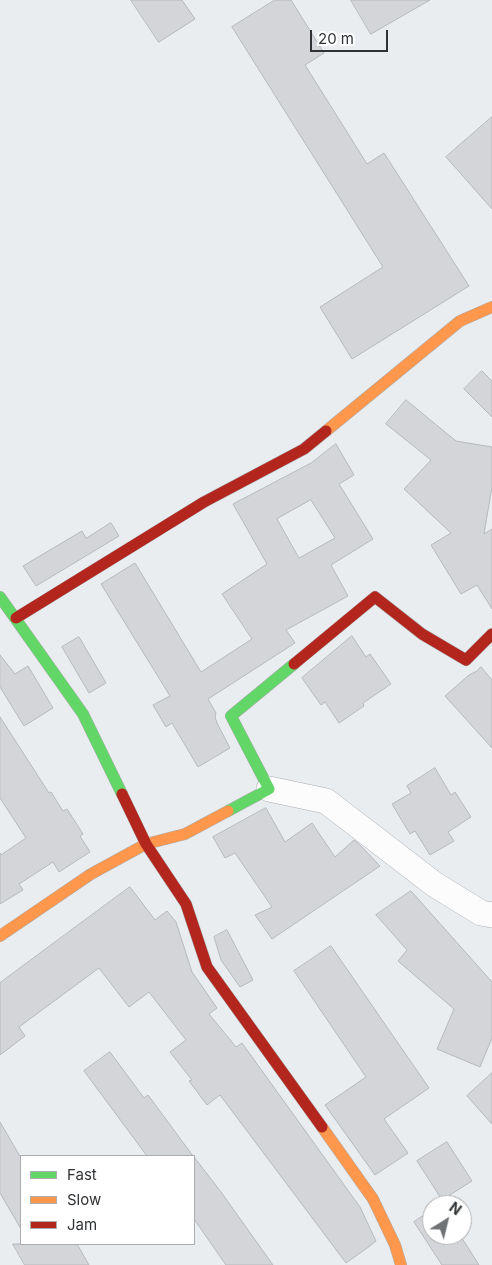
<!DOCTYPE html>
<style>
body{margin:0}
#map{position:relative;width:492px;height:1265px;overflow:hidden;background:#eaedf0;font-family:Inter,sans-serif}
canvas{display:block}
.legend{position:absolute;left:20px;top:1155px;width:175px;height:90px;box-sizing:border-box;background:#fff;border:1px solid #acadae;margin:0;padding:6px 9px;list-style:none;font-size:15px;color:#2f3234}
.legend li{display:flex;align-items:center;gap:10px;height:25px}
.legend b{width:25px;border:1px solid #acadae}
.north{position:absolute;left:422px;top:1195px;width:50px;height:50px;box-sizing:border-box;background:#fff;border:1px solid #acadae;border-radius:50%;rotate:36deg;font-size:14px;font-weight:700;line-height:20px;text-align:center;color:#2f3234}
.north::after{content:'';display:block;margin:auto;width:18px;height:22px;background:#707376;clip-path:polygon(50% 0,100% 100%,50% 72%,0 100%)}
.scale{position:absolute;left:310px;top:30px;width:78px;height:22px;box-sizing:border-box;border:2px solid #2f3234;border-top:0;padding-left:6px;font-size:15px;line-height:18px;white-space:nowrap;color:#2f3234;-webkit-text-stroke:4px #fff;paint-order:stroke}
</style>
<div id="map">
<canvas width="492" height="1265"></canvas>
<ul class="legend">
<li><b style="height:6px;background:#63d668"></b>Fast</li>
<li><b style="height:6px;background:#ff974d"></b>Slow</li>
<li><b style="height:6px;background:#b3261e"></b>Jam</li>
</ul>
<div class="north">N</div>
<div class="scale">20 m</div>
</div>
<script>
const g = document.querySelector('canvas').getContext('2d');
g.lineJoin = 'round';
function fillPath(path, color) {
  g.fillStyle = color;
  g.fill(path, 'evenodd');
}
function trace(path, color, width, dash) {
  g.strokeStyle = color;
  g.lineWidth = width;
  g.lineCap = dash ? 'butt' : 'round';
  g.setLineDash(dash || []);
  g.stroke(path);
}
const building = new Path2D(`
 M 131,0 L 182,0 L 195,19 L 159,42 Z
 M 275,0 L 291,0 L 324,53 L 305,65 L 367,164 L 384,153 L 469,286 L 352,359 L 320,307 L 383,267 L 232,27 Z
 M 351,0 L 430,0 L 371,34 Z
 M 492,117 L 492,209 L 446,157 Z
 M 482,371 L 492,381 L 492,417 L 464,389 Z
 M 406,400 L 456,441 L 492,447 L 492,487 L 484,534 L 492,529 L 492,609 L 477,585 L 461,594 L 431,545 L 451,533 L 404,489 L 431,460 L 386,424 Z
 M 336,444 L 354,475 L 339,484 L 373,539 L 331,565 L 348,596 L 286,630 L 295,643 L 208,699 L 216,713 L 215,717 L 217,723 L 230,748 L 198,767 L 172,723 L 166,727 L 153,705 L 170,696 L 101,584 L 135,563 L 201,672 L 252,639 L 222,594 L 267,564 L 233,504 L 311,463 ZM 311,500 L 335,538 L 299,558 L 277,519 Z
 M 111,523 L 119,536 L 36,586 L 23,566 L 82,531 L 86,538 Z
 M 352,636 L 366,657 L 370,654 L 391,684 L 363,703 L 364,706 L 339,723 L 325,702 L 321,705 L 302,678 Z
 M 79,637 L 106,683 L 89,693 L 62,647 Z
 M 0,655 L 15,674 L 28,666 L 53,708 L 24,726 L 0,687 Z
 M 481,667 L 492,680 L 492,748 L 445,696 L 469,675 L 477,671 Z
 M 0,717 L 49,793 L 51,792 L 63,811 L 67,809 L 83,834 L 80,836 L 90,852 L 59,872 L 53,862 L 19,884 L 23,890 L 0,904 L 0,853 L 1,855 L 26,838 L 0,798 Z
 M 435,768 L 451,795 L 455,792 L 471,817 L 448,832 L 454,841 L 430,855 L 415,831 L 410,834 L 392,804 L 411,793 L 407,786 Z
 M 266,808 L 285,842 L 312,823 L 335,857 L 354,840 L 361,846 L 380,866 L 272,939 L 255,915 L 272,907 L 235,853 L 225,858 L 213,837 Z
 M 130,887 L 155,920 L 167,911 L 176,922 L 192,972 L 217,1008 L 209,1014 L 236,1047 L 242,1043 L 360,1207 L 376,1241 L 370,1246 L 346,1263 L 220,1095 L 207,1105 L 189,1081 L 192,1080 L 170,1052 L 186,1040 L 149,992 L 129,1007 L 99,968 L 19,1027 L 25,1036 L 0,1055 L 0,983 Z
 M 411,891 L 492,982 L 492,1038 L 480,1067 L 437,1049 L 454,1009 L 398,961 L 407,950 L 376,915 Z
 M 227,930 L 253,980 L 240,987 L 221,960 L 214,937 Z
 M 331,946 L 429,1088 L 384,1119 L 408,1153 L 375,1175 L 325,1105 L 366,1077 L 294,971 Z
 M 110,1052 L 144,1098 L 148,1095 L 193,1156 L 147,1156 L 84,1071 Z
 M 492,1073 L 492,1124 L 467,1096 Z
 M 0,1122 L 21,1158 L 21,1229 L 0,1193 Z
 M 447,1142 L 472,1181 L 442,1200 L 417,1161 Z
 M 194,1157 L 221,1192 L 273,1265 L 226,1265 L 194,1219 Z
 M 432,1210 L 432,1235 L 460,1235 L 479,1265 L 442,1265 L 414,1222 Z
 M 13,1244 L 77,1244 L 89,1265 L 25,1265 Z`);
fillPath(building, '#d3d5d8');
trace(building, '#b6b9bc', 1);
const street = new Path2D(`
 M 269,789 L 326,801 L 434,884 L 481,913 L 492,915`);
const fast = new Path2D(`
 M 0,597 L 83,714 L 122,794
 M 228,811 L 269,789 L 231,716 L 294,664`);
const slow = new Path2D(`
 M 326,431 L 460,321 L 492,307
 M 0,936 L 91,874 L 146,844 L 185,834 L 228,811
 M 322,1127 L 373,1199 L 395,1245 L 401,1265`);
const jam = new Path2D(`
 M 16,618 L 204,502 L 304,449 L 326,431
 M 294,664 L 375,597 L 422,634 L 466,660 L 492,634
 M 122,794 L 146,844 L 186,904 L 207,967 L 322,1127`);
trace(street, '#abadb0', 26);
trace(fast, '#abadb0', 12);
trace(slow, '#abadb0', 12);
trace(jam, '#abadb0', 12);
trace(street, '#fcfcfd', 25);
trace(fast, '#63d668', 11);
trace(slow, '#ff974d', 11);
trace(jam, '#b3261e', 11);
</script>
